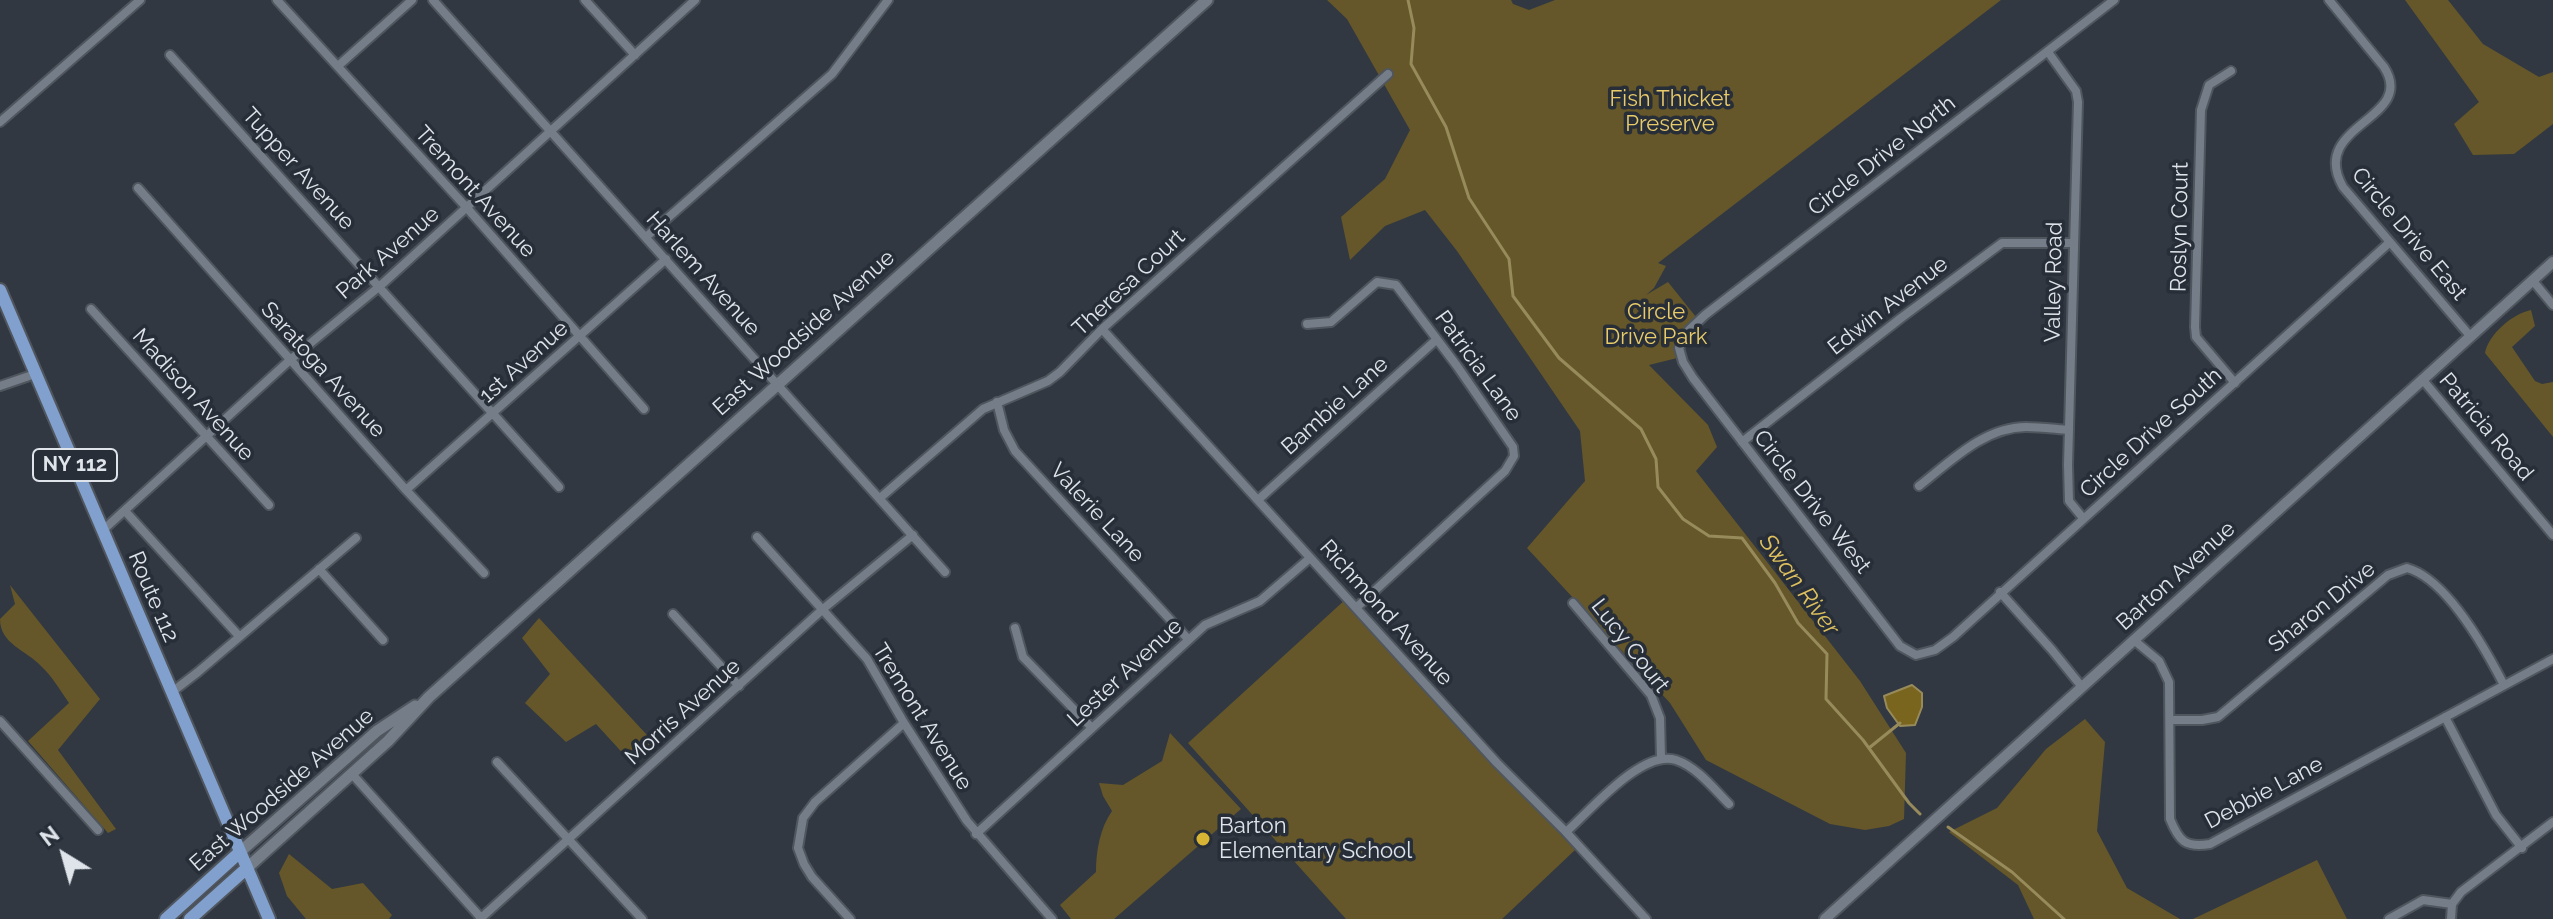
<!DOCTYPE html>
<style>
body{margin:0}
#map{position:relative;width:2553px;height:919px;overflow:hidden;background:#313842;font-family:Raleway,sans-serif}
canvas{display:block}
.north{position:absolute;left:24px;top:815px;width:80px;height:80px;-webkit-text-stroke:6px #272e38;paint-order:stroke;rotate:323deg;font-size:22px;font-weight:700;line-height:32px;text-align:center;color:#dfe4ea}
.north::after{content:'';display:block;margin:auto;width:28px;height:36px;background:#dfe4ea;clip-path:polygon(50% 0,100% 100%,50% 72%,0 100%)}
</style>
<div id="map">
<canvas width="2553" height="919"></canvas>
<div class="north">N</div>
</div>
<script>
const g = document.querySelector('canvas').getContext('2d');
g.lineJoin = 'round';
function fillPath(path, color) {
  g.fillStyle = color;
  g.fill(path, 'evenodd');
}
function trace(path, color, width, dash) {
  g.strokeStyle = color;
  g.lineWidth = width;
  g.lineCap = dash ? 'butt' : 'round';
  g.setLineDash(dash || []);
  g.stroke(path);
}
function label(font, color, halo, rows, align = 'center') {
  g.font = font + ' Raleway,sans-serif';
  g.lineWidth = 7;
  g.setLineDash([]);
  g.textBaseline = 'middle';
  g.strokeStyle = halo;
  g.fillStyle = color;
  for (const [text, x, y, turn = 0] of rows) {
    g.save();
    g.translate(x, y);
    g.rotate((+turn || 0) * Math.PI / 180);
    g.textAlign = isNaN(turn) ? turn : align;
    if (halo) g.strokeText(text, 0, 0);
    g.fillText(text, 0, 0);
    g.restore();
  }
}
fillPath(new Path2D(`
 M 1327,0 L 1511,0 L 1513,4 L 1529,10 L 1555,0 L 2001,0 L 1658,263 L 1666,266 L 1654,288 L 1646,295 L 1668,282 L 1696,317 L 1676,345 L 1677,358 L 1649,365 L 1708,425 L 1717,447 L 1696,471 L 1860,681 L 1906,753 L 1904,819 L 1889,826 L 1865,830 L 1830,824 L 1706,760 L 1670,703 L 1527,548 L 1585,481 L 1580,431 L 1457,251 L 1425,210 L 1385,226 L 1350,260 L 1341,217 L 1385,179 L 1410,130 L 1347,19 Z
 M 2405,0 L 2448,0 L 2483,44 L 2539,77 L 2553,72 L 2553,124 L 2514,154 L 2473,155 L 2454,124 L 2479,102 Z
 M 2531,310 L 2535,326 L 2512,347 L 2535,381 L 2542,384 L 2553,382 L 2553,437 L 2485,353 C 2489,334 2512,314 2531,310 Z
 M 10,585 L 100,699 L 58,750 L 116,829 L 108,833 L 28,741 L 69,703 C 60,690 52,676 41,666 C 26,650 0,644 0,619 L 15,604 Z
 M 1346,599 L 1575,850 L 1502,919 L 1346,919 L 1188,743 Z
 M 539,618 L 658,747 L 629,760 L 596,724 L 566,742 L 525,703 L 550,674 L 522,638 Z
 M 2085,719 L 2105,742 L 2097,831 L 2127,888 L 2180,919 L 2034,919 L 2018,885 L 1949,832 L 1997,808 L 2046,749 Z
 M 1170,733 L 1241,809 L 1114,919 L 1071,919 L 1060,905 L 1096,872 C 1096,851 1100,828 1112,811 L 1103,796 L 1099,783 L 1123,785 L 1162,761 Z
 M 289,854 L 332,889 L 363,883 L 392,915 L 389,919 L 306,919 L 287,896 L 279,873 Z
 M 2317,860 L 2347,919 L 2193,919 Z`), '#655729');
const water = new Path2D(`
 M 1912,685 L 1922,693 L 1922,707 L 1915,725 L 1900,726 L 1887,708 L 1884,696 Z`);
fillPath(water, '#7a651e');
trace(water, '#988b5b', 2);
trace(new Path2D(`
 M 1408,0 L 1414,28 L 1411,64 L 1446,127 L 1469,198 L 1509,259 L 1513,296 L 1559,358 L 1641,429 L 1656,459 L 1658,487 L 1683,519 L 1709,536 L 1742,538 L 1775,583 L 1798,623 L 1827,654 L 1826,699 L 1863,740 L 1909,803 L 1920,814
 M 1869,748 L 1900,723
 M 1948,827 L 2012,872 L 2064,919`), '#988b5b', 3);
const minor = new Path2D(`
 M 277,0 L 467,208 L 644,409
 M 433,0 L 945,572
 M 585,0 L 635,55
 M 2114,0 L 1705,315 L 1689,330 L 1679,348 L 1683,362 L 1693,378 L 1900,646 L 1916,655 L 1935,650 L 1953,637 L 2390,242
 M 2329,0 L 2384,67 C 2418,120 2307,124 2343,187 L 2471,337
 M 2048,52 L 2076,91 L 2078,102 L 2068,465 L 2069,501 L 2083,518
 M 170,55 L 559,487
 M 338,66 L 412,0
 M 2231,71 L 2209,85 L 2201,110 L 2195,327 L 2196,337 L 2235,383
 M 0,122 L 140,0
 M 138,188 L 406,490 L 484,573
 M 646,237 L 832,74 L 888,0
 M 2533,281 L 2553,305
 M 91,309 L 269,505
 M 1307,324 L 1331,322 L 1377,282 L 1396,285 L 1457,366 L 1513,447 L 1514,456 L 1505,471 L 1357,607
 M 1102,329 L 1497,763 L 1566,832 L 1646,919
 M 2422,379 L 2553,535
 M 0,386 L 35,374
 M 997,402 L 1004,430 L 1015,451 L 1188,639
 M 1742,442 L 1901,318 L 2002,243 L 2073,243
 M 1919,486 C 1950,462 1984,427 2026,427 C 2040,427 2055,429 2069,430
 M 406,490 L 666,259
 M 880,498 L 983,409 L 1048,381 L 1060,372 L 1102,329 L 1388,74
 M 1259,499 L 1436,340
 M 125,511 L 239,636
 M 102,531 L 290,360 L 380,286 L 695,0
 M 757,537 L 867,659 L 904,723 L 967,821 L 1052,919
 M 319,569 L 383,640
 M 2000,592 L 2052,650 L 2082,687
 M 1573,603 L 1651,695 L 1660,718 L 1661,758
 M 673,614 L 739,686
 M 1015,628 L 1023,657 L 1092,728
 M 2135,641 L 2159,661 L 2169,682 L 2170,819 C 2179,841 2185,848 2210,844 L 2553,659
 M 172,692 L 198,672 L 356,538
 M 2445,717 L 2496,815 L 2522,848
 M 2170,720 L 2202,720 L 2218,717 L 2388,575 L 2407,568 C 2447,579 2486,650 2504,685
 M 0,721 L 98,830
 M 497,762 L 642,919
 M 352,774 L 482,919
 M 1566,832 C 1591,810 1642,749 1676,760 C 1697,767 1714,789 1729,804
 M 976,834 L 1205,625 L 1260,601 L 1310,558
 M 2452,904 L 2461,892 L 2553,822
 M 480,919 L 823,609 L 913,535
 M 850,919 L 812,877 L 804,864 L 798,848 L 803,818 L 815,802 L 904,723
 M 2389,919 L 2423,900 L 2452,904
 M 2451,919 L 2452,904`);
const tertiary = new Path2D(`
 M 1825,919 L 2553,262`);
const secondary = new Path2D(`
 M 240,852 L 377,731 L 415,706
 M 247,868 L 388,741 L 429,697 L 1207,0`);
const primary = new Path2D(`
 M 0,290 L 269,919
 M 166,919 L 240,852
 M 190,919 L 247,868`);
trace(minor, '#50565e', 12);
trace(tertiary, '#50565e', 14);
trace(secondary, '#50565e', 15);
trace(primary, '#50565e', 16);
trace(minor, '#757d88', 8);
trace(tertiary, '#757d88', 10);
trace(secondary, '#757d88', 11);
trace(primary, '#81a0ce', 12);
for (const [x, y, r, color] of [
 [1203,839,8,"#d8b434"]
]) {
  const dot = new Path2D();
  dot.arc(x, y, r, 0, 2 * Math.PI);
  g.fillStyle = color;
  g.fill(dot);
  trace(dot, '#272e38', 3);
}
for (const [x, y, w] of [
 [75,465,84]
]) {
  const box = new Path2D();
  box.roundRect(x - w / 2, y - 16, w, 32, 6);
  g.fillStyle = '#272e38';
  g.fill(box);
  trace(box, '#dfe4ea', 2);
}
label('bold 20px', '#dfe4ea', null, [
 ["NY 112",75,465]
]);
label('22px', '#e9cb6a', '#272e38', [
 ["Fish Thicket",1670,99],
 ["Preserve",1670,124],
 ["Circle",1656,312],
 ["Drive Park",1656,337]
]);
label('22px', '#dfe4ea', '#272e38', [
 ["Circle Drive North",1882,156,-38],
 ["Tupper Avenue",298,169,48],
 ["Tremont Avenue",475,192,48],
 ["Roslyn Court",2180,227,-89],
 ["Circle Drive East",2409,234,50],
 ["Park Avenue",388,253,-41],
 ["Harlem Avenue",703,274,48],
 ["Valley Road",2054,282,-89],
 ["Theresa Court",1129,283,-43],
 ["Edwin Avenue",1888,306,-38],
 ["East Woodside Avenue",804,333,-42],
 ["1st Avenue",524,362,-42],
 ["Patricia Lane",1478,366,54],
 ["Saratoga Avenue",323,370,48],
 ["Madison Avenue",193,395,48],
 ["Bambie Lane",1335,406,-42],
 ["Patricia Road",2486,427,50],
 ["Circle Drive South",2151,433,-42],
 ["Circle Drive West",1812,502,52],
 ["Valerie Lane",1097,513,47],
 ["Barton Avenue",2176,576,-42],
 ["Route 112",153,597,67],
 ["Sharon Drive",2322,607,-39],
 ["Richmond Avenue",1386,613,48],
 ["Lucy Court",1630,646,52],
 ["Lester Avenue",1125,673,-43],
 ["Morris Avenue",683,712,-42],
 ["Tremont Avenue",922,717,58],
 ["East Woodside Avenue",282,790,-41],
 ["Debbie Lane",2264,793,-28]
]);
label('22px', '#dfe4ea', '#272e38', [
 ["Barton",1219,826],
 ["Elementary School",1219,851]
], 'left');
label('italic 24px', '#dec05f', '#272e38', [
 ["Swan River",1799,585,54]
]);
</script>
